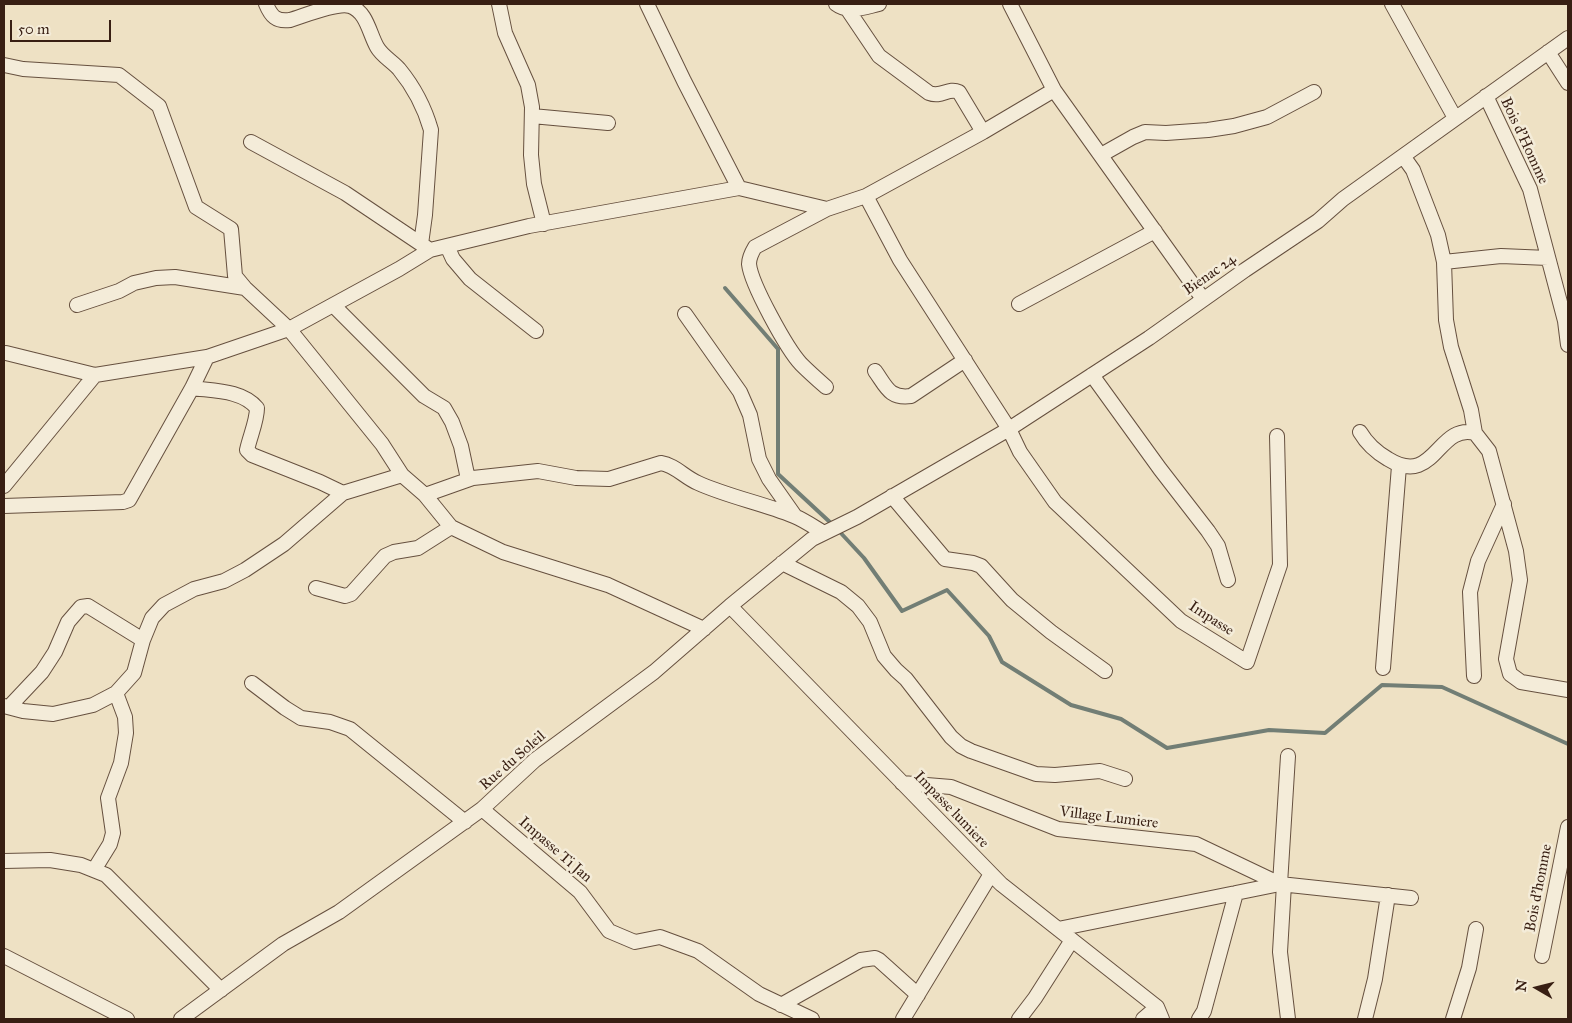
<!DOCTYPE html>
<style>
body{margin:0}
#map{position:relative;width:1572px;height:1023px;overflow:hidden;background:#eee1c4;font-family:"IM FELL Great Primer",serif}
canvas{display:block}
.frame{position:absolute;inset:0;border:5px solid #381f13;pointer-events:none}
.north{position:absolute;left:1512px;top:963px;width:50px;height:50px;-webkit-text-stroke:4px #f4ecd9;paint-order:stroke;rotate:278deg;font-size:14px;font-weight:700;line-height:20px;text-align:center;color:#381f13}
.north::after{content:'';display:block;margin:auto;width:18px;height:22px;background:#381f13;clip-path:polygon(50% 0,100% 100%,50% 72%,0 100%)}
.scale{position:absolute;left:10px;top:20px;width:101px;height:22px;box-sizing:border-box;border:2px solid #381f13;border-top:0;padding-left:6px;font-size:15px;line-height:18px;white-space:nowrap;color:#381f13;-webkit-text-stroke:4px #f4ecd9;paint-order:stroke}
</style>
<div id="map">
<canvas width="1572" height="1023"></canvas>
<div class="frame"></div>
<div class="north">N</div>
<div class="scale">50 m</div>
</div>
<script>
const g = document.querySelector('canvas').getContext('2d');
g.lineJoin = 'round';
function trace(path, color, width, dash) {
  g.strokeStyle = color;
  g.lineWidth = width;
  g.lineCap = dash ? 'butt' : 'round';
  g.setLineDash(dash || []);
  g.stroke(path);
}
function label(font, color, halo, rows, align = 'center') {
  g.font = font + ' "IM FELL Great Primer",serif';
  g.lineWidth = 5;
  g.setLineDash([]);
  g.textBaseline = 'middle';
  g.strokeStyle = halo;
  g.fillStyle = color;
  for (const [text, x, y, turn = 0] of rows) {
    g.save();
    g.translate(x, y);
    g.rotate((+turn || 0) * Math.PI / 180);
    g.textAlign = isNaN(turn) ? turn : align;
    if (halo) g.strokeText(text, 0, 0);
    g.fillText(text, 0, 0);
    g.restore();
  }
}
trace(new Path2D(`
 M 725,288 L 778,349 L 778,474 L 833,525
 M 838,530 L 864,558 L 902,611 L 947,590 L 989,636 L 1002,662 L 1071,705 L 1121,719 L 1167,748 L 1269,730 L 1325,733 L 1382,685 L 1442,687 L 1568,744`), '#727e75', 4);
const minor = new Path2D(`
 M 266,4 C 271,16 276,22 290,20 C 304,16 336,2 350,6 C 367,12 369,33 377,47 C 382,56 392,61 399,69 C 413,86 425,109 431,130 L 425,215 L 421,244
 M 499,4 L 505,33 L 528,85 L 532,107 L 531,155 L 534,184 L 544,224
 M 647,4 L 684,81 L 739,188
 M 836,4 C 849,14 865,7 879,4
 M 1010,4 L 1054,90 L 1203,299
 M 1392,4 L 1455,118
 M 848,10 L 879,56 L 929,93 C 942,98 948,87 959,92 L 983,132
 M 1548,52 L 1568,83
 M 4,65 L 23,69 L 119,75 L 159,106 L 196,207 L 231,229 L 235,276 L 245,288 L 289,329 L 382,444 L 402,475 L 425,495 L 451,527 L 503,552 L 608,585 L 704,629
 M 1486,96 L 1530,189 L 1565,321 L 1568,345
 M 532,116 L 608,123
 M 251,142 L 345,193 L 427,248
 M 1101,155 L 1133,137 L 1145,132 L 1166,133 L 1208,130 L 1234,126 L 1267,117 L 1314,92
 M 1403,156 L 1413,170 L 1438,235 L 1444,262 L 1446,320 L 1451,347 L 1471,410 L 1475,433 L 1489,451 L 1516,551 L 1520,580 L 1506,659 L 1510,674 L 1521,682 L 1568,690
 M 866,196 L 900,260 L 1009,429 L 1020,452 L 1055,502 L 1181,621 L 1247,662 L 1280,565 L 1277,436
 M 447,246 L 453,259 L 470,279 L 536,331
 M 1444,262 L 1501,256 L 1548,258
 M 1019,304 L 1155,231
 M 77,305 L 119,291 L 134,283 L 156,278 L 175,277 L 245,288
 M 333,305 L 424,396 L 444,408 L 452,422 L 461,446 L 468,479
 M 685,314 L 740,392 L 750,415 L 759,459 L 769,479 L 795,516
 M 6,353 L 95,375 L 207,357 L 289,329 L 399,269 L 430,250 L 529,226 L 739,188 L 827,209 L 866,196 L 983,132 L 1054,90
 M 875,371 C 886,386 889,399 911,396 L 965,360
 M 1092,375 L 1160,469 L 1208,531 L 1218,546 L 1228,580
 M 826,387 C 818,380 809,372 801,364 C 787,349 751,284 749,264 C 749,258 752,252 755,247 L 827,209
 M 192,388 C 214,391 242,390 257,408 C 257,421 250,436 247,450 L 252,455 L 320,482 L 343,493
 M 1360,432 C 1367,444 1376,452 1388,459 C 1435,488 1437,423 1475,433
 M 4,486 L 95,375
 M 425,495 L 473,478 L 538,471 L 576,478 L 609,479 L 661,463 C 675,465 684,477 698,483 C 729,497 762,503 794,516 C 804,520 814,527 824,533
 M 892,496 L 945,559 L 973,563 L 981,566 L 1012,600 L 1051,632 L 1105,671
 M 4,506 L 123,502 L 129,500 L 192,388 L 207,357
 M 782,563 L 841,592 L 858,606 L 870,622 L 884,656 L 896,670 L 906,679 L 951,737 L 961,746 L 971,751 L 1036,774 L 1055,775 L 1100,771 L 1125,779
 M 316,588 L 345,596 L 351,594 L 385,556 L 394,552 L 418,548 L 451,527
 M 730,606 L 1001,884 L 1157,1007 L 1162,1019
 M 1383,668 L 1399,466
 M 1474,676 L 1470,592 L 1478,561 L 1504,504
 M 252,683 L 285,708 L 301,718 L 330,722 L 350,729 L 465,822
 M 4,706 L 23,711 L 53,714 L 93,705 L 116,693 L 134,673 L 143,640 L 152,618 L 164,605 L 194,589 L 224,581 L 245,570 L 284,544 L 343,493 L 402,475
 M 9,707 L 42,672 L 55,652 L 68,622 L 81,607 L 88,606 L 143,640
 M 1288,756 L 1280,884 L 1411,898
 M 902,783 L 951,787 L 1058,829 L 1196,844 L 1280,884 L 1058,929
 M 482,809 L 580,892 L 609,931 L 635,942 L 660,937 L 698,951 L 759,994 L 812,1019
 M 4,861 L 50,860 L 81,865 L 106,875 L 221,990
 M 94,870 L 110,844 L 113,833 L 108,798 L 121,763 L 126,733 L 125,717 L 116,693
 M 1284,884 L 1280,952 L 1288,1019
 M 4,956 L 127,1019
 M 1542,956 L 1568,827
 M 781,1005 L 861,960 L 875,958 L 879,960 L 918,995
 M 181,1019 L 283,944 L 339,912 L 482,809 L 535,760 L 654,672 L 730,606 L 812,539 L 857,517 L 1009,429 L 1149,338 L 1245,270 L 1318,221 L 1343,199 L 1568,38
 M 903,1019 L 991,874
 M 1019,1019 L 1035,998 L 1072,940
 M 1143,1019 L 1157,1007
 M 1199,1019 L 1204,1011 L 1236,893
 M 1365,1019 L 1375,979 L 1388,895
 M 1453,1019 L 1469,968 L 1476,929`);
trace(minor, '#66503f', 16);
trace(minor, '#f4ecd9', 14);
label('15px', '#381f13', '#f4ecd9', [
 ["Bois d'Homme",1524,141,65],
 ["Bienac 24",1210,275,-35],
 ["Impasse",1211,619,33],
 ["Rue du Soleil",513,761,-41],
 ["Impasse lumiere",951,810,46],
 ["Village Lumiere",1109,818,7],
 ["Impasse Ti Jan",555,850,41],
 ["Bois d'homme",1539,888,-79]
]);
</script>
